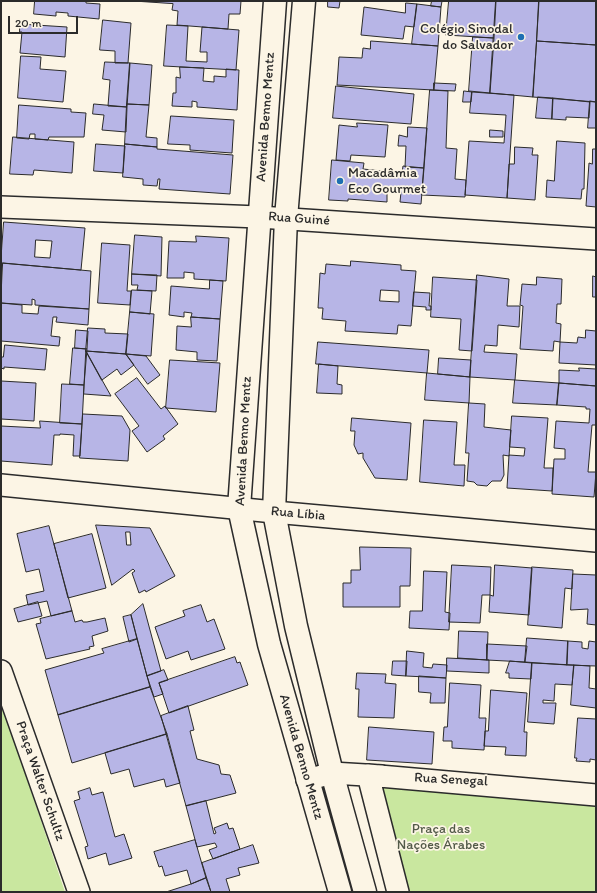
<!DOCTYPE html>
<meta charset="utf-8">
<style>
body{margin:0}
#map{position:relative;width:597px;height:893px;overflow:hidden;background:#fcf5e5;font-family:Itim,sans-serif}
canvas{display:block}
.frame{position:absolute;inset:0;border:2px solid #2b2b2b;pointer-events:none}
.scale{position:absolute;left:8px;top:16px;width:70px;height:18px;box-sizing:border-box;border:2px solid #2b2b2b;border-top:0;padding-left:5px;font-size:12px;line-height:14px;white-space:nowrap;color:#2b2b2b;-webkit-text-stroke:3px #fcf5e5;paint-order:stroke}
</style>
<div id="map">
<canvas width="597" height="893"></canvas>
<div class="frame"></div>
<div class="scale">20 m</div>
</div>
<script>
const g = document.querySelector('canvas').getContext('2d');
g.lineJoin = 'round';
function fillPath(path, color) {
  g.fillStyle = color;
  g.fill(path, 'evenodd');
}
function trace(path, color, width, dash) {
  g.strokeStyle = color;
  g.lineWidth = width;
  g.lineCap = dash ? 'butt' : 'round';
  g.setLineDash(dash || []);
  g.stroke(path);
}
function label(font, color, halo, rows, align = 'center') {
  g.font = font + ' Itim,sans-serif';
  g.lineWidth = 3.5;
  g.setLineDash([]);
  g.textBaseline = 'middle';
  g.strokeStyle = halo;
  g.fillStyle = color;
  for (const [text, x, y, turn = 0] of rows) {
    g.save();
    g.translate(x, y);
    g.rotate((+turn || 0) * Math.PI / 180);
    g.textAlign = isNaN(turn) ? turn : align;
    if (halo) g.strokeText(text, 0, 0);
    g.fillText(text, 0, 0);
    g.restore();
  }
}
fillPath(new Path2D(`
 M 1,702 L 65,892 L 1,892 Z
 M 368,775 L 596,795 L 596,892 L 398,892 Z`), '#c9e79f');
const building = new Path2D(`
 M 35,1 L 86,1 L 86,3 L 100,4 L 99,19 L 68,16 L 68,13 L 56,12 L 56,16 L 34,14 Z
 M 134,1 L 241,1 L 240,14 L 229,14 L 228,29 L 177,25 L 178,11 L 172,10 L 173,4 Z
 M 328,1 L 340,1 L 339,8 L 328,7 Z
 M 432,1 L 442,1 L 441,7 L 431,6 Z
 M 449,1 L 496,1 L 494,38 L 446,35 Z
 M 496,1 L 539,1 L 533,97 L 490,93 Z
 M 539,1 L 596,1 L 596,45 L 537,41 Z
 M 406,3 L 417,4 L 414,27 L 405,26 L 403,39 L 361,35 L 364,7 L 405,13 Z
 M 417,4 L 441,7 L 438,46 L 412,44 Z
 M 103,20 L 131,23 L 128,63 L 115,63 L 115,51 L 100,50 Z
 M 20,24 L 67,27 L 65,57 L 20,53 L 22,32 L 20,32 Z
 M 167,25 L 188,26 L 186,61 L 207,62 L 207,52 L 200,52 L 202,27 L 239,30 L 236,70 L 164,66 Z
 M 473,37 L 494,38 L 490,93 L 469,91 Z
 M 371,41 L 438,46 L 434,90 L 337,85 L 339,57 L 362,58 L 363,48 L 370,49 Z
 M 537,41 L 596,45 L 596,102 L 533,97 Z
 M 21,56 L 41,57 L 40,69 L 66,71 L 63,102 L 18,98 Z
 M 105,62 L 130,63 L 127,107 L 108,106 L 110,80 L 103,79 Z
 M 130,63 L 152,65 L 149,105 L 127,104 Z
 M 180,67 L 204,68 L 203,81 L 214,82 L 214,76 L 226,77 L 226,69 L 239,70 L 237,110 L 197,107 L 197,102 L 192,101 L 192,107 L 172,106 L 173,93 L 176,93 L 176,77 L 180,78 Z
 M 434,83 L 456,84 L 455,91 L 434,90 Z
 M 336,86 L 414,94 L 411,124 L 333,118 Z
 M 430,90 L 448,91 L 446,148 L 457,149 L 455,179 L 466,180 L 465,197 L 422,195 Z
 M 464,91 L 472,92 L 471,102 L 463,102 Z
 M 472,92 L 514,95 L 507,198 L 465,195 L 469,141 L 504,143 L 506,115 L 470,113 Z
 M 538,97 L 553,98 L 552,119 L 536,118 Z
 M 553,98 L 590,102 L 589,118 L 566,117 L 566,120 L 552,119 Z
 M 590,101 L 596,102 L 596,128 L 588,128 Z
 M 94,104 L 127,107 L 126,132 L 102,130 L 104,115 L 93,114 Z
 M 127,104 L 149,105 L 146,137 L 157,138 L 157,147 L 125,144 Z
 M 19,105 L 71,109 L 71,112 L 86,113 L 84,137 L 49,137 L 48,140 L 35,139 L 35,134 L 30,134 L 29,139 L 17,138 Z
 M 171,116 L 234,120 L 232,153 L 190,150 L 190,145 L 168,144 Z
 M 357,123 L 388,125 L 385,157 L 351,155 L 350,161 L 336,160 L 339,125 L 357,127 Z
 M 408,127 L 427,128 L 424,168 L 405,167 L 406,146 L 398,146 L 399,135 L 407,137 Z
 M 490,130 L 503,131 L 503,137 L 490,137 Z
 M 13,137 L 74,142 L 72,173 L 34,170 L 33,175 L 10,174 Z
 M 557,141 L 585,143 L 584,189 L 582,189 L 581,199 L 546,197 L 547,180 L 554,181 Z
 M 96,144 L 125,146 L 123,173 L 94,171 Z
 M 125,144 L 157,147 L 157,149 L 233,155 L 230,194 L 159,189 L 160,179 L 158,179 L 157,186 L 143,185 L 143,179 L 123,177 Z
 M 515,147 L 533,148 L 532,155 L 538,155 L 535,200 L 507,198 L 509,164 L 514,164 Z
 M 593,149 L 596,149 L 596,207 L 586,206 L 589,163 L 592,164 Z
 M 332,160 L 364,163 L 363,169 L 402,173 L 403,166 L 424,168 L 421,204 L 400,202 L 401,192 L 387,192 L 387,202 L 348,199 L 348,201 L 329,200 Z
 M 4,222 L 85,228 L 81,270 L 1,263 Z
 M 135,235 L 162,237 L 161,276 L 132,274 Z
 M 196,236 L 229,238 L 226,281 L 194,279 L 194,273 L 184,272 L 184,278 L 167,278 L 169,241 L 196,242 Z
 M 36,240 L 52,241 L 50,258 L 35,257 Z
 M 102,243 L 130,245 L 127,291 L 131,291 L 130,305 L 98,303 Z
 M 351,261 L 401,265 L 401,270 L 416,271 L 411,326 L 398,325 L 397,334 L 345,331 L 346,321 L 322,319 L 323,308 L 318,308 L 320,273 L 325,274 L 326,264 L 350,266 Z
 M 3,263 L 91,271 L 89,309 L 35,305 L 35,300 L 32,299 L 32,305 L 1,303 Z
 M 132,274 L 157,275 L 156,291 L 137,290 L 138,285 L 132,285 Z
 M 477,275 L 509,279 L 507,306 L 520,306 L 519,327 L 498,325 L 497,346 L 485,345 L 484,352 L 517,354 L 515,380 L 470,377 Z
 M 593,276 L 596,277 L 596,297 L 593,297 Z
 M 433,277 L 477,280 L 472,351 L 459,350 L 461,319 L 431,317 Z
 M 537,277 L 562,279 L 561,304 L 557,304 L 556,323 L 561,324 L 560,342 L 554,341 L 553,351 L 520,349 L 523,306 L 520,305 L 522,284 L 536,285 Z
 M 210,280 L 223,281 L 220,319 L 191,317 L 192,313 L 184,312 L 184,317 L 169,315 L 171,286 L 209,289 Z
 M 132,290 L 152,291 L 150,314 L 130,312 Z
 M 381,290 L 399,291 L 399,302 L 380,301 Z
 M 414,292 L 430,293 L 429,306 L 431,306 L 431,310 L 426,310 L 426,307 L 413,306 Z
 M 1,303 L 22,305 L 22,313 L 38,314 L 39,306 L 89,309 L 88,325 L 56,322 L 57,317 L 53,317 L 51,336 L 60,337 L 59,346 L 1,341 Z
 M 130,312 L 154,314 L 151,356 L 126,354 Z
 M 191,317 L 220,319 L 217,361 L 197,360 L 197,352 L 176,350 L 177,326 L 191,327 Z
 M 88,328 L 105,329 L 105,333 L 128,334 L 126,354 L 86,351 Z
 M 76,330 L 88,331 L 87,349 L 75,348 Z
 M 586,330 L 596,331 L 596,365 L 559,363 L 560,342 L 577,343 L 578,337 L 585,338 Z
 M 318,342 L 429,350 L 427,373 L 316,364 Z
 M 5,345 L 47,349 L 45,370 L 4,367 L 4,369 L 1,368 L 1,357 L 3,357 Z
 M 73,348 L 87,349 L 84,385 L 70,384 Z
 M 86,351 L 102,380 L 111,396 L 84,394 Z
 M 86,351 L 126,354 L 134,365 L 121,375 L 117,369 L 102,380 Z
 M 126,354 L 146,356 L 160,375 L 148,384 Z
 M 439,358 L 471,360 L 470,377 L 438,374 Z
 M 170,360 L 220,363 L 216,412 L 166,408 Z
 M 319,364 L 338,366 L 337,384 L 342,385 L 342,394 L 317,393 Z
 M 579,368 L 596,369 L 596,386 L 559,383 L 559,370 L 579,371 Z
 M 427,373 L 470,377 L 469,403 L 425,400 Z
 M 137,378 L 161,409 L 165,406 L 178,424 L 163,436 L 165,439 L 147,452 L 132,431 L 139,426 L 115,394 Z
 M 515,380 L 559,383 L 557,405 L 513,403 Z
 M 1,381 L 36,383 L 34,421 L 1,419 Z
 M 559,383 L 596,386 L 596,425 L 592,425 L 588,472 L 596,472 L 594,497 L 552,494 L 554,459 L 565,459 L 565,449 L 554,448 L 556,421 L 589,423 L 590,409 L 586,409 L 586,407 L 557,405 Z
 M 62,384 L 84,385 L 82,424 L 60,423 Z
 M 469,403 L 485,404 L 484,427 L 511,430 L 509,456 L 503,455 L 504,475 L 501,481 L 492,481 L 487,486 L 477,485 L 474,482 L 467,481 L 469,453 L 466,453 Z
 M 83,414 L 122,416 L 130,430 L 128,461 L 80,458 Z
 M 512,416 L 548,418 L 544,468 L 553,468 L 552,491 L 507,488 L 509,455 L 524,456 L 525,448 L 510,447 Z
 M 352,418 L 411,423 L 407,480 L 375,478 L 363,458 L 363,453 L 358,454 L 354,445 L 355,431 L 351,431 Z
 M 424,420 L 457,422 L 454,465 L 465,465 L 464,486 L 420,482 Z
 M 40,421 L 82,424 L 80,456 L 73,456 L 74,435 L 60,434 L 60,435 L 54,435 L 52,465 L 1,461 L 1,426 L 40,428 Z
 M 96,525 L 150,528 L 175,576 L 146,592 L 145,590 L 139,593 L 132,573 L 135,571 L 133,569 L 112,585 ZM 126,532 L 130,532 L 131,545 L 127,545 Z
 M 49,526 L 72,611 L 51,616 L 47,601 L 28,605 L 26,595 L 44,591 L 39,569 L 26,572 L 17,534 Z
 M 92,534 L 106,588 L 68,598 L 54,544 Z
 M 360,547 L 411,548 L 410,586 L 400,586 L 400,607 L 343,607 L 343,583 L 351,583 L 351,570 L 360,570 Z
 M 452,565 L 491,567 L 490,595 L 482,595 L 480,623 L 449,622 Z
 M 495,565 L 532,568 L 529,615 L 489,612 L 490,595 L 493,596 Z
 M 532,567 L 573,570 L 572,589 L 565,588 L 562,628 L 528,625 Z
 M 424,571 L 447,572 L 445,612 L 450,613 L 449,630 L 409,628 L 410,611 L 422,611 Z
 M 573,574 L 596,575 L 596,625 L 587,624 L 588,609 L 571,610 Z
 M 38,602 L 42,616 L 18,622 L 14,609 Z
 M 143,604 L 161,671 L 147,676 L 131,615 Z
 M 201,605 L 207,622 L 214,619 L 225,649 L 191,660 L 188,651 L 166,659 L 155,627 L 185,616 L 183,611 Z
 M 72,611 L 75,622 L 82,620 L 83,622 L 87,622 L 105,618 L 108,631 L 92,636 L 94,646 L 89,647 L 90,649 L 46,659 L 36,624 L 41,623 L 40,619 Z
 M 131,615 L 137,639 L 129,642 L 123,617 Z
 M 459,631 L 488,632 L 487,660 L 458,658 Z
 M 527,638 L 568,641 L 567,665 L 525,662 Z
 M 137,639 L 150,687 L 58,715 L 45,670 L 104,653 L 102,649 Z
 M 568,641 L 582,642 L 582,648 L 588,649 L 589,641 L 596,642 L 596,666 L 567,665 Z
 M 487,644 L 527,646 L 525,662 L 487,660 Z
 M 407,651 L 424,653 L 423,667 L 432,668 L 433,664 L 447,665 L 446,678 L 406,676 Z
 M 235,657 L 237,663 L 240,662 L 248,685 L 169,713 L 159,683 Z
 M 447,658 L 489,660 L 489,673 L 447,671 Z
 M 393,661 L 407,661 L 406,676 L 392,675 Z
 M 510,661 L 532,663 L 531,679 L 509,678 L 509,673 L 506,673 Z
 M 532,663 L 574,665 L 572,685 L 555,684 L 554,701 L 543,700 L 543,703 L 556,703 L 554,724 L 528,722 Z
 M 574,665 L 590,666 L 589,688 L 596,689 L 596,708 L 571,705 Z
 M 164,670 L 168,680 L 159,683 L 163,694 L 154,697 L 147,676 Z
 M 357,673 L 386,674 L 385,683 L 396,684 L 394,718 L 358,717 L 359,689 L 356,689 Z
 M 419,676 L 446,678 L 445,703 L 430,703 L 431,693 L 419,692 Z
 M 450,683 L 481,685 L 479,718 L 486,718 L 484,750 L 452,748 L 452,741 L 443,741 L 444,727 L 447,727 Z
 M 150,687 L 167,734 L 72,763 L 58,715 Z
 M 491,690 L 527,693 L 524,732 L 527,732 L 526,756 L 505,755 L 506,747 L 484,746 L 485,731 L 488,731 Z
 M 188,706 L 194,730 L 190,731 L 197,759 L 219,765 L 221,774 L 230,775 L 236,793 L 186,806 L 161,716 Z
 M 578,718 L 596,719 L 596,760 L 590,759 L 590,762 L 576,761 L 577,758 L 575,758 Z
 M 369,727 L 434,732 L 432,764 L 367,760 Z
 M 167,734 L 180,783 L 166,787 L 164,779 L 134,787 L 129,769 L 111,774 L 105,753 Z
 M 90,788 L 92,795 L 103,792 L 115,837 L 124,834 L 132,858 L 109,865 L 106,853 L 88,859 L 85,847 L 88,846 L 74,801 L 80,799 L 78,792 Z
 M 206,801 L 214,834 L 216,833 L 214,828 L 227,823 L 229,829 L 233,828 L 240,849 L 213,859 L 209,850 L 217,847 L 215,843 L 197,847 L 186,806 Z
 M 195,840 L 206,878 L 191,884 L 187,870 L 165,876 L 162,866 L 159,867 L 154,852 Z
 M 253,845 L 259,863 L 238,868 L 240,875 L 226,879 L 230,892 L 211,892 L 202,863 Z
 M 206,878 L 211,892 L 166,892 L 191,884 Z`);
fillPath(building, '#b7b5e6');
trace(building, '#2b2b2b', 1);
const street = new Path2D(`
 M 1,207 L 259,217 L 596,239
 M 1,485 L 274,512 L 596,541
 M 1,671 L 79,892
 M 307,780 L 332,773 L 382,776
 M 398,892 L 368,775 L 596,795`);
const secondary = new Path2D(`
 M 275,1 L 239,508 L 269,644 L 340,892
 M 304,1 L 286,218 L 274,512 L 296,626 L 332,773 L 365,892`);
trace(street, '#2b2b2b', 24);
trace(secondary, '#2b2b2b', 25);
trace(street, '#fcf5e5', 21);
trace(secondary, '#fcf5e5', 22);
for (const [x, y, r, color] of [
 [521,37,4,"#1f6fb2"],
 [340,181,4,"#1f6fb2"]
]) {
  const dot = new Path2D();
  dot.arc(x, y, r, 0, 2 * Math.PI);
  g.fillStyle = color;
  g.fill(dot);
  trace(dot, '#fcf5e5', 1.5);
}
label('14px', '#2b2b2b', '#fcf5e5', [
 ["Colégio Sinodal",513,29],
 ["do Salvador",513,45],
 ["Macadâmia",348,173,"left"],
 ["Eco Gourmet",348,189,"left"]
], 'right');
label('14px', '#2b2b2b', '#fcf5e5', [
 ["Avenida Benno Mentz",266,117,-86],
 ["Rua Guiné",299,219,4],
 ["Avenida Benno Mentz",244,441,-87],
 ["Rua Líbia",298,514,5],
 ["Avenida Benno Mentz",301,757,74],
 ["Rua Senegal",451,780,3],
 ["Praça Walter Schultz",40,781,71]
]);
label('14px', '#525a48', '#fcf5e5', [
 ["Praça das",441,829],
 ["Nações Árabes",441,845]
]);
</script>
